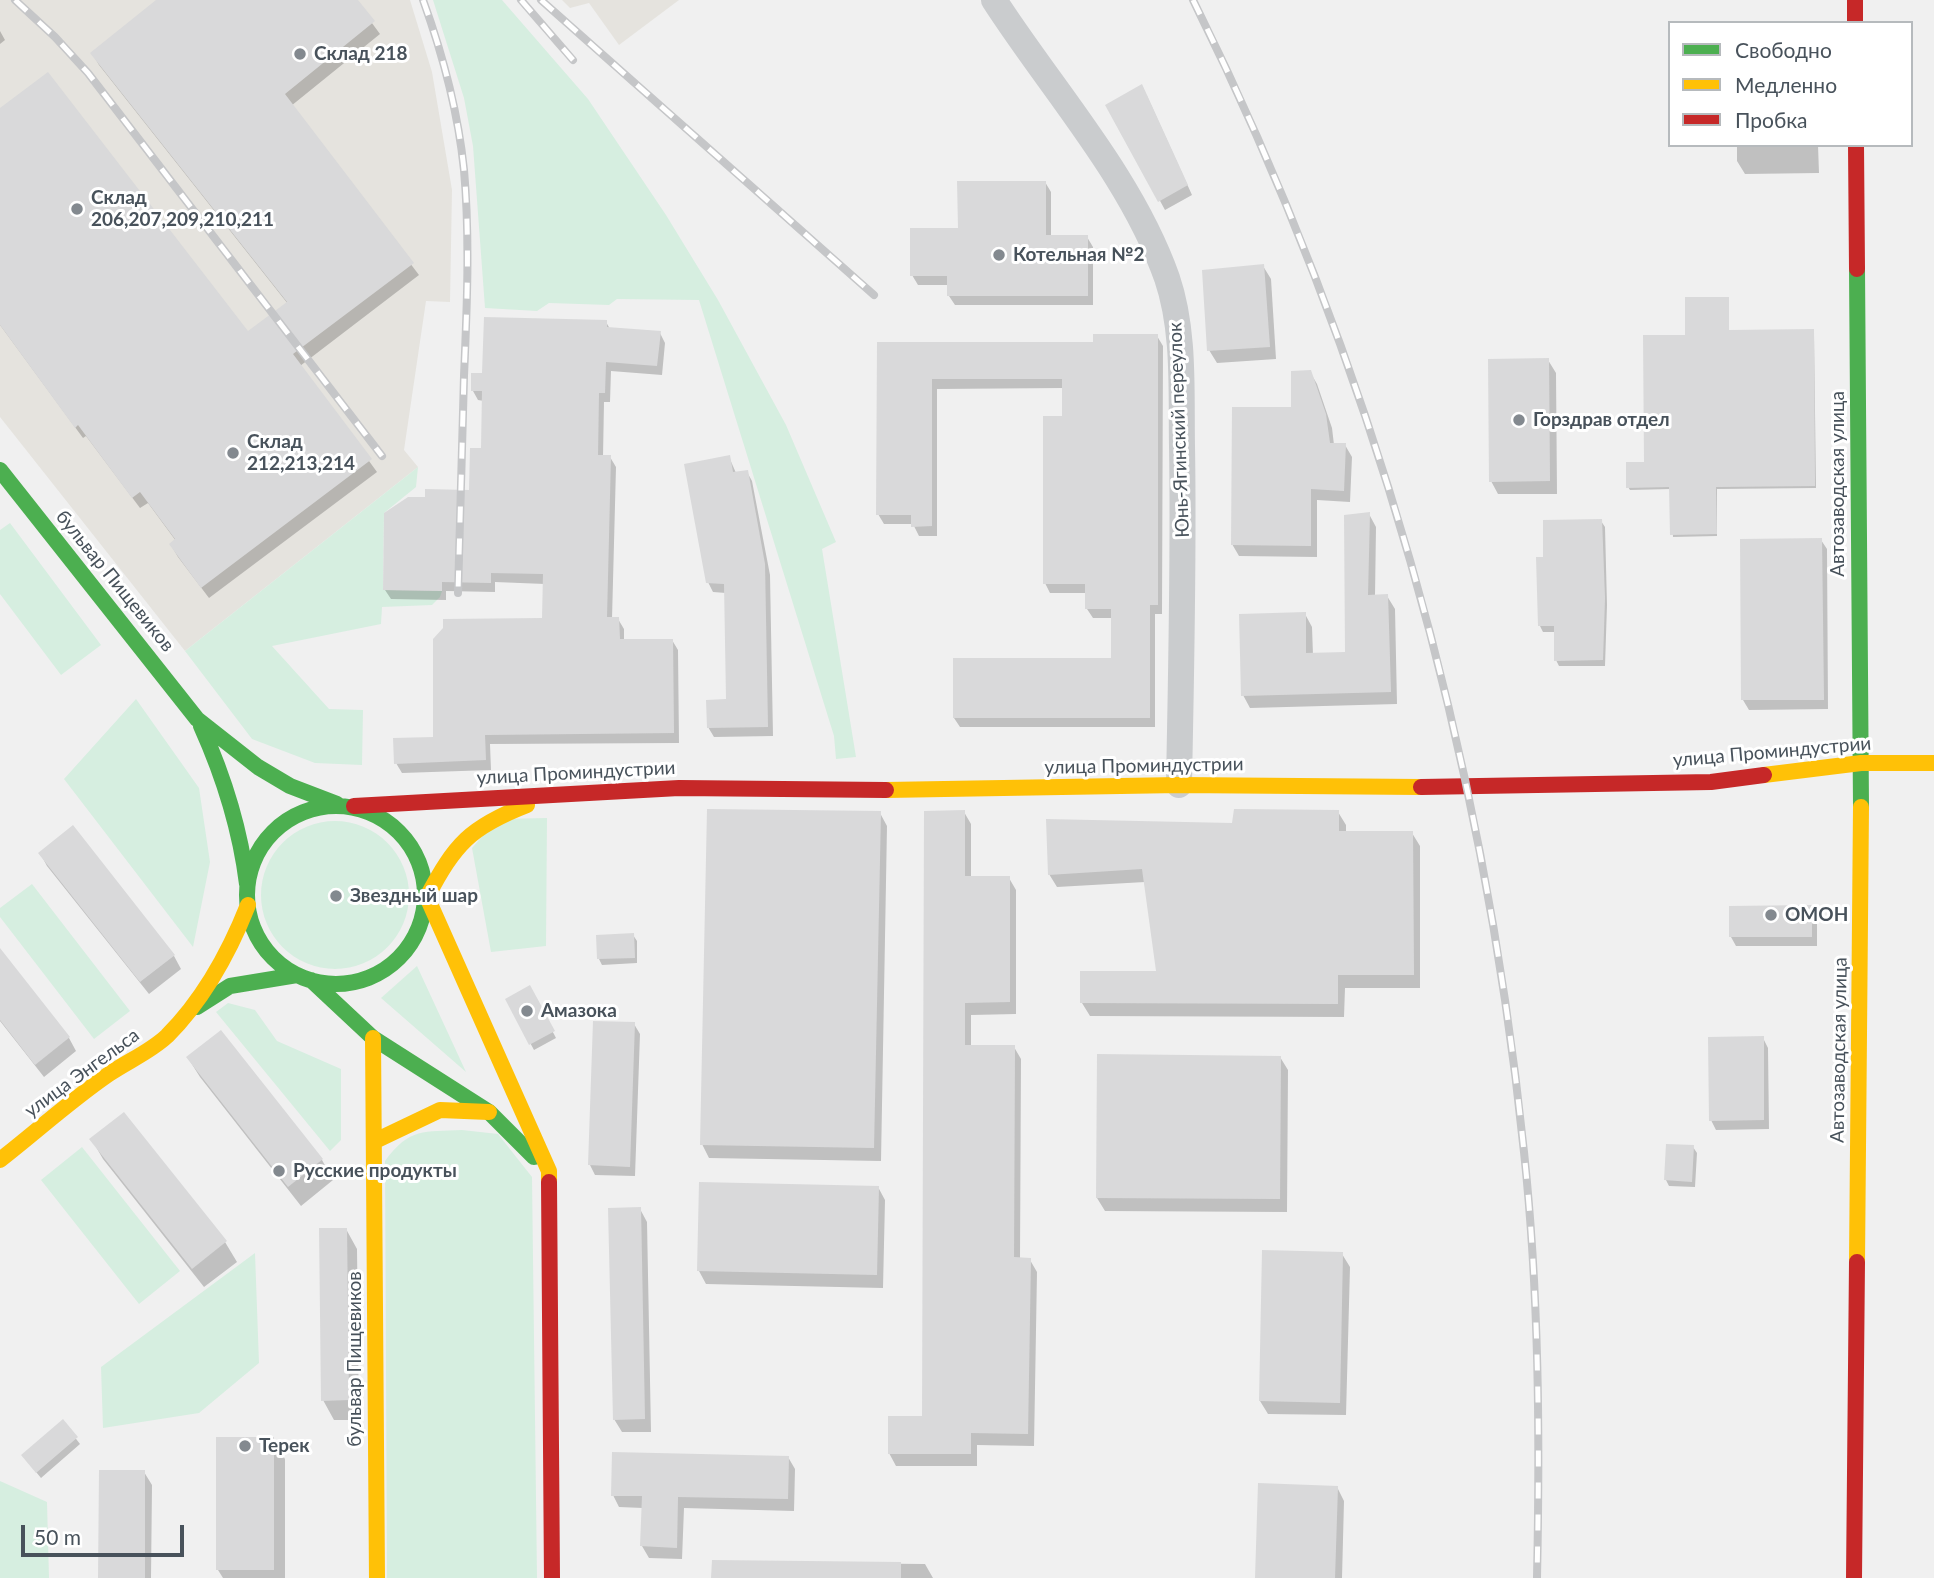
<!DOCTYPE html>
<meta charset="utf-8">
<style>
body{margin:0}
#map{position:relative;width:1934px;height:1578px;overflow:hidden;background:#f0f0f0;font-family:Lato,sans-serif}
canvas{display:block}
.legend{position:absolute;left:1668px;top:21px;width:245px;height:126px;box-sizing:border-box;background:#fff;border:2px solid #b6babd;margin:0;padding:9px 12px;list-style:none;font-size:21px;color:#48525b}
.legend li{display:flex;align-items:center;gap:14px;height:35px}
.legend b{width:35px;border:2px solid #b6babd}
.scale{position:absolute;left:21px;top:1525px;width:163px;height:32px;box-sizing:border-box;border:4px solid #48525b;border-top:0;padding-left:9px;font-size:21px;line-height:24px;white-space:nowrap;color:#48525b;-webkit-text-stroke:5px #fff;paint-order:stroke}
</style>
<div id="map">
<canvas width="1934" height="1578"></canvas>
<ul class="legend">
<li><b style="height:9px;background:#4caf50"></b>Свободно</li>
<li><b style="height:9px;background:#ffc107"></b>Медленно</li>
<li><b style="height:9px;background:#c62828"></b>Пробка</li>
</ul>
<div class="scale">50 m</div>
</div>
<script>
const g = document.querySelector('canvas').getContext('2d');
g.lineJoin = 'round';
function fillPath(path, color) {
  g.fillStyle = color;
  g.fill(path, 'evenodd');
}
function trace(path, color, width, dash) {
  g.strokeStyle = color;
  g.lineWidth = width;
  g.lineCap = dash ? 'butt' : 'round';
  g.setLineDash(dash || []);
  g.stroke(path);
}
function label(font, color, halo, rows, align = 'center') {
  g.font = font + ' Lato,sans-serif';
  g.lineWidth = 6;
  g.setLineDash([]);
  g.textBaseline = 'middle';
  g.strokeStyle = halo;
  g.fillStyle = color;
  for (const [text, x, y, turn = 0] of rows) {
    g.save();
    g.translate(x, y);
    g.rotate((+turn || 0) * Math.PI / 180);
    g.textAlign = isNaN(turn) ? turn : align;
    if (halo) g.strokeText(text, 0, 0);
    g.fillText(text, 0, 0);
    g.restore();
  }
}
fillPath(new Path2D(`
 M 0,0 L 410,0 L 432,72 L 452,190 L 450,302 L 426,301 L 404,450 L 418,467 L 185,651 L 0,417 Z
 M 562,0 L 679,0 L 619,45 L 589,3 L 570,8 Z`), '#e5e3de');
fillPath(new Path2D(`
 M 433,0 L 502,0 L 588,99 L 666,215 L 718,300 L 786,425 L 836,542 L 822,549 L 856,757 L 836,759 L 834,736 L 699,300 L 617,299 L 609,305 L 549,303 L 537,311 L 485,308 L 473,146 L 464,98 Z
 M 418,467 L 416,487 L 384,513 L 383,590 L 442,591 L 440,597 L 432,605 L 382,607 L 381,624 L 272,646 L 329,709 L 363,710 L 362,765 L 315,763 L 252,739 L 185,651 Z
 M 10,523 L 101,645 L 61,675 L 0,594 L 0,530 Z
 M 136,699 L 199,788 L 210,862 L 193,947 L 64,779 Z
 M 547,818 L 546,946 L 491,952 L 472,848 L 497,819 Z
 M261 895a74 74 0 1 1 148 0a74 74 0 1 1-148 0Z
 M 32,884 L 130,1011 L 94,1039 L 0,917 L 0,908 Z
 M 417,966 L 466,1072 L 381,998 Z
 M 228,1003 L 255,1010 L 277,1041 L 341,1069 L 341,1140 L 330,1151 L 216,1012 Z
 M 462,1130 L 498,1134 L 532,1177 L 537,1578 L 387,1578 L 385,1161 C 410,1127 424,1132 462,1130 Z
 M 82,1147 L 180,1271 L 139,1304 L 41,1180 Z
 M 255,1253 L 259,1363 L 199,1413 L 103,1428 L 101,1367 Z
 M 0,1481 L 47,1502 L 49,1578 L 0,1578 Z`), '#d6eee0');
fillPath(new Path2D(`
 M 158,0 L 355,0 L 380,34 L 291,106 L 419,275 L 300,366 L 377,472 L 209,598 L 178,557 L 171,545 L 176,541 L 148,503 L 140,508 L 86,436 L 83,438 L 0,325 L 0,110 L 248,334 L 288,304 L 99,65 L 92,53 Z
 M 0,31 L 5,40 L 0,44 Z
 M 1147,96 L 1192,195 L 1165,210 L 1108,105 Z
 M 1737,145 L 1818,145 L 1819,173 L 1745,174 L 1737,161 Z
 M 1045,182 L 1051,192 L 1051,237 L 1087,237 L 1093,247 L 1093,305 L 955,305 L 949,296 L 949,285 L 918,285 L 912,275 Z
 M 1263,266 L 1271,279 L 1276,359 L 1217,363 L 1209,350 Z
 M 1728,299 L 1729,331 L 1813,330 L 1814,333 L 1816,488 L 1717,489 L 1717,536 L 1673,537 L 1671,489 L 1630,490 L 1628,487 L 1646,464 L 1687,336 Z
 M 606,322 L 610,329 L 660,333 L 665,343 L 662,375 L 611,371 L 610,402 L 604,402 L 603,457 L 610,457 L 616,467 L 612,619 L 618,619 L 624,629 L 624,641 L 672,640 L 678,650 L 679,743 L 490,744 L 491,770 L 402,773 L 396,763 L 435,739 L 544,620 L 545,584 L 495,582 L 495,592 L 446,591 L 446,600 L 391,599 L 385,590 L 470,492 L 483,450 L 484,401 L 478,400 L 473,391 L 484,375 Z
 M 1157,336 L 1163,346 L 1162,614 L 1155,614 L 1155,727 L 960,727 L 954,718 L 1113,660 L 1113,618 L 1093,618 L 1087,609 L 1087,593 L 1050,593 L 1045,583 L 1064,417 L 1064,388 L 937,389 L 937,536 L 919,536 L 913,524 L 884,524 L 878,514 L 879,344 L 1095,344 Z
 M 1548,360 L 1556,373 L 1557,494 L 1498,494 L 1491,481 Z
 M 1310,372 L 1317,384 L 1332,428 L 1334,445 L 1345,445 L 1352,457 L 1350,502 L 1317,500 L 1317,557 L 1239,556 L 1232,544 Z
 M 729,457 L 736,473 L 747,472 L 752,481 L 770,575 L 773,736 L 714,737 L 708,727 L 728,701 L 726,593 L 713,592 L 708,582 Z
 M 1369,514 L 1376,527 L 1375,596 L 1387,596 L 1395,609 L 1397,704 L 1250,708 L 1243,695 L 1305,614 L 1312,627 L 1313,655 L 1346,654 Z
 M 1601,521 L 1605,527 L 1607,605 L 1605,666 L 1559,666 L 1556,660 L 1556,632 L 1543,632 L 1540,626 L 1544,558 Z
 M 1821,540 L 1827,549 L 1828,709 L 1749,710 L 1743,700 Z
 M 964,812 L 971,824 L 971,878 L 1009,878 L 1016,890 L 1016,1014 L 971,1015 L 971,1047 L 1014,1047 L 1021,1059 L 1020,1259 L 1030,1260 L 1037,1272 L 1034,1446 L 977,1445 L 977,1466 L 896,1466 L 889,1453 L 923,1418 Z
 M 1338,812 L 1346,825 L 1346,833 L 1412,833 L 1420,846 L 1420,988 L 1345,988 L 1344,1017 L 1090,1016 L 1082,1003 L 1158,973 L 1145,882 L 1057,887 L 1049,874 L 1234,824 Z
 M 880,813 L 887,826 L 881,1161 L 709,1158 L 702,1144 Z
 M 40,853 L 174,956 L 181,969 L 149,994 L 47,866 Z
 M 1811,907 L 1817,917 L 1817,946 L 1736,946 L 1731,937 Z
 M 633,935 L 637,941 L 637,963 L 602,965 L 599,959 Z
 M 0,951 L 69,1038 L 76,1051 L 44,1077 L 0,1021 Z
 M 530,988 L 556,1038 L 534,1050 L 507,1000 Z
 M 634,1024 L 640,1034 L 635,1176 L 595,1175 L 590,1165 Z
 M 221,1032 L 322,1160 L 333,1180 L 301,1206 L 200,1077 L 188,1058 Z
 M 1763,1038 L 1768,1048 L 1769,1129 L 1716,1130 L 1711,1120 Z
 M 1280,1057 L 1288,1070 L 1287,1212 L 1105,1211 L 1097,1198 Z
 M 92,1140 L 225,1242 L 237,1262 L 204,1287 L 103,1159 Z
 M 1693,1147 L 1697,1153 L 1695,1187 L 1669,1186 L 1666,1180 Z
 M 878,1187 L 885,1200 L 883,1288 L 706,1284 L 699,1271 Z
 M 640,1209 L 647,1222 L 651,1432 L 622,1432 L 614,1419 Z
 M 346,1229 L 357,1249 L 359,1420 L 334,1420 L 323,1400 Z
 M 1342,1254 L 1350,1267 L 1346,1415 L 1268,1414 L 1260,1401 Z
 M 63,1422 L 80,1444 L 41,1478 L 27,1461 Z
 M 273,1439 L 285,1459 L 285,1578 L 223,1578 L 218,1570 Z
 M 788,1457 L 795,1469 L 794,1511 L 684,1508 L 682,1559 L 649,1558 L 642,1546 L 643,1508 L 619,1507 L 613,1495 Z
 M 144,1472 L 152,1485 L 151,1578 L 100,1578 Z
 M 1337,1487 L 1344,1501 L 1342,1578 L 1257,1578 Z
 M 713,1562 L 925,1564 L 933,1578 L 712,1578 Z`), '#0003');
fillPath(new Path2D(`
 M 156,0 L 358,0 L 375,21 L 285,94 L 414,263 L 293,354 L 372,459 L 201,588 L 169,544 L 175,539 L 140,492 L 132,498 L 78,425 L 75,428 L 0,325 L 0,108 L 48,72 L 248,331 L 287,302 L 90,53 Z
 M 1142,84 L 1188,185 L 1158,202 L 1105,105 Z
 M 957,181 L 1046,181 L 1046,235 L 1088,235 L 1088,296 L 947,296 L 947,276 L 910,276 L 910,228 L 958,228 Z
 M 1264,264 L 1270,347 L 1207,351 L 1202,270 Z
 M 1685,297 L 1729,297 L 1729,330 L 1814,329 L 1815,486 L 1716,487 L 1717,534 L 1670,535 L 1669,487 L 1626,488 L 1626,462 L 1644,462 L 1643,335 L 1685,335 Z
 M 484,317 L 607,320 L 607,327 L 661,331 L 657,366 L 606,362 L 605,393 L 599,393 L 598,455 L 611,455 L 607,617 L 619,617 L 620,639 L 673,639 L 674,733 L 485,735 L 486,760 L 394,764 L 393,738 L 433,737 L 433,639 L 443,628 L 443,619 L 542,618 L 543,574 L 491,573 L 491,583 L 442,582 L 442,591 L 383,590 L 384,513 L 408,497 L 425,497 L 425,489 L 469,490 L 470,448 L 481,448 L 482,391 L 471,391 L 471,373 L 482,373 Z
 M 1093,334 L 1158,334 L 1158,605 L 1150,605 L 1150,718 L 953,718 L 953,658 L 1111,658 L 1111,609 L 1085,609 L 1085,584 L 1043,584 L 1043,416 L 1062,416 L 1062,379 L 932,379 L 932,526 L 911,527 L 911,515 L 876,515 L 877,342 L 1093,342 Z
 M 1549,358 L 1550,481 L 1489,482 L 1488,359 Z
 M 1311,370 L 1326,414 L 1330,443 L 1346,443 L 1344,491 L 1311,489 L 1311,546 L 1231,545 L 1232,407 L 1291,407 L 1291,371 Z
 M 730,455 L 733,472 L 748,470 L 765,564 L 768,727 L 707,728 L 706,700 L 726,699 L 724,584 L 706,583 L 684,464 Z
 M 1370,512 L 1368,595 L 1388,594 L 1391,692 L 1241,696 L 1239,614 L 1306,612 L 1306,653 L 1345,652 L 1344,515 Z
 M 1602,519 L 1605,598 L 1603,660 L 1554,661 L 1554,626 L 1538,626 L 1536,557 L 1543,557 L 1543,520 Z
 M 1822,538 L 1824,700 L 1741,700 L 1740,539 Z
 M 707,809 L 881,811 L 874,1148 L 700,1145 Z
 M 1234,809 L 1339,810 L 1339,831 L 1413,831 L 1414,975 L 1338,975 L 1338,1004 L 1080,1003 L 1080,971 L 1156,971 L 1142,869 L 1048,875 L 1046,819 L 1232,823 Z
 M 965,810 L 965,876 L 1010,876 L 1010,1002 L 965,1003 L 965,1045 L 1015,1045 L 1014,1257 L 1031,1258 L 1028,1434 L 971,1433 L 971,1454 L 888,1454 L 888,1416 L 922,1416 L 924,811 Z
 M 73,825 L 175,955 L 140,982 L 38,853 Z
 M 1812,905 L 1812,937 L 1729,937 L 1729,906 Z
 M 634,933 L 635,958 L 597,959 L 596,935 Z
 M 0,948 L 70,1037 L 35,1065 L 0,1020 Z
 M 530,985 L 555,1031 L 529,1045 L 505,999 Z
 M 593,1021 L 635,1022 L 630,1167 L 588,1165 Z
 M 221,1030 L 323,1159 L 288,1187 L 186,1057 Z
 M 1764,1036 L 1764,1120 L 1709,1121 L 1708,1037 Z
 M 1097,1054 L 1281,1056 L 1280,1199 L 1096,1198 Z
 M 124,1112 L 227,1241 L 192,1269 L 89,1139 Z
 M 1666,1144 L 1694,1145 L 1692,1182 L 1664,1180 Z
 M 699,1182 L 879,1186 L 877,1275 L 697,1271 Z
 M 641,1207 L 645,1419 L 613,1420 L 608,1208 Z
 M 319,1228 L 347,1228 L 349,1400 L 321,1401 Z
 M 1262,1250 L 1343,1252 L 1340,1403 L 1259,1401 Z
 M 63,1419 L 78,1437 L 36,1473 L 21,1455 Z
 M 216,1437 L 274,1437 L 274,1570 L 216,1570 Z
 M 612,1452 L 789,1456 L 788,1499 L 678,1497 L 677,1548 L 640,1546 L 642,1496 L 611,1496 Z
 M 99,1470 L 145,1470 L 145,1578 L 98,1578 Z
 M 1258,1483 L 1338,1486 L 1335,1578 L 1255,1578 Z
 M 712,1560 L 901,1562 L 901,1578 L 711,1578 Z`), '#d9d9da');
trace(new Path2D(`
 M 994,0 C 1052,90 1131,176 1167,278 C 1185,331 1181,391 1182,446 C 1184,559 1181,672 1179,785`), '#caccce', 26);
trace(new Path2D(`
 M 1857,269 L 1861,807
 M 0,470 L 197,719 L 258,767 L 290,786 L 337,804
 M 201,726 C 224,777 240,828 247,884
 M247 895a89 89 0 1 1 178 0a89 89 0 1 1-178 0Z
 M 311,980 L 373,1038 L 489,1112 L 534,1157
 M 197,1007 L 230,986 L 297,975`), '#4caf50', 16);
trace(new Path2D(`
 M 1764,775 L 1861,763 L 1934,763
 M 886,790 L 1179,785 L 1421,787
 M 527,805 C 470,827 455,844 427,897 L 549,1171 L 549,1182
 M 373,1038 L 377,1578
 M 375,1141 L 440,1110 L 489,1112
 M 0,1160 C 36,1132 71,1100 109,1074 C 128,1061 150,1052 167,1036 C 204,999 229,953 248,905
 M 1857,1262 L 1861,807`), '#ffc107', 16);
trace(new Path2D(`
 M 1855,0 L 1855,23
 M 1856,145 L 1857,269
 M 1421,787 L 1711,782 L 1764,775
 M 354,806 L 679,788 L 886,790
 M 549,1182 L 552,1578
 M 1854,1578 L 1857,1262`), '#c62828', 16);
const rail = new Path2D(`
 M 15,0 L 55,37 L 88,73 L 382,456
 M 423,0 C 443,55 458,112 464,170 C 470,238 467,307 464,376 C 462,449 460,521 458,593
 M 521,0 L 573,60
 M 541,0 L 874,295
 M 1193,0 C 1372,360 1483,752 1524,1152 C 1539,1293 1540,1436 1537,1578`);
trace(rail, '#c5c6c8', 8);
trace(rail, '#fff', 5, [16]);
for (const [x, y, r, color] of [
 [300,54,7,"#83898f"],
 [77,209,7,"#83898f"],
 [999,255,7,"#83898f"],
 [1519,420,7,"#83898f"],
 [233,453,7,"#83898f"],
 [336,896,7,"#83898f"],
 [1771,915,7,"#83898f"],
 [527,1011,7,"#83898f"],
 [279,1171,7,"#83898f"],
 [245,1446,7,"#83898f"]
]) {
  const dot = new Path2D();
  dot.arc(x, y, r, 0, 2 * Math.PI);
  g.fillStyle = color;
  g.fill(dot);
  trace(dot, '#fff', 2.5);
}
label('bold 19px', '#48525b', '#fff', [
 ["Склад 218",314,54],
 ["Склад",91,198],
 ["206,207,209,210,211",91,220],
 ["Котельная №2",1013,255],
 ["Горздрав отдел",1533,420],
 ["Склад",247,442],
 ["212,213,214",247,464],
 ["Звездный шар",350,896],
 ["ОМОН",1785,915],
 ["Амазока",541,1011],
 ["Русские продукты",293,1171],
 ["Терек",259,1446]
], 'left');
label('19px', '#48525b', '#fff', [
 ["Юнь-Ягинский переулок",1179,430,-92],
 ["Автозаводская улица",1838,484,-90],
 ["бульвар Пищевиков",115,581,51],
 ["улица Проминдустрии",1772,752,-5],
 ["улица Проминдустрии",1144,766,-1],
 ["улица Проминдустрии",576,773,-3],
 ["Автозаводская улица",1839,1050,-89],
 ["улица Энгельса",82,1073,-36],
 ["бульвар Пищевиков",355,1359,-90]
]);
</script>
